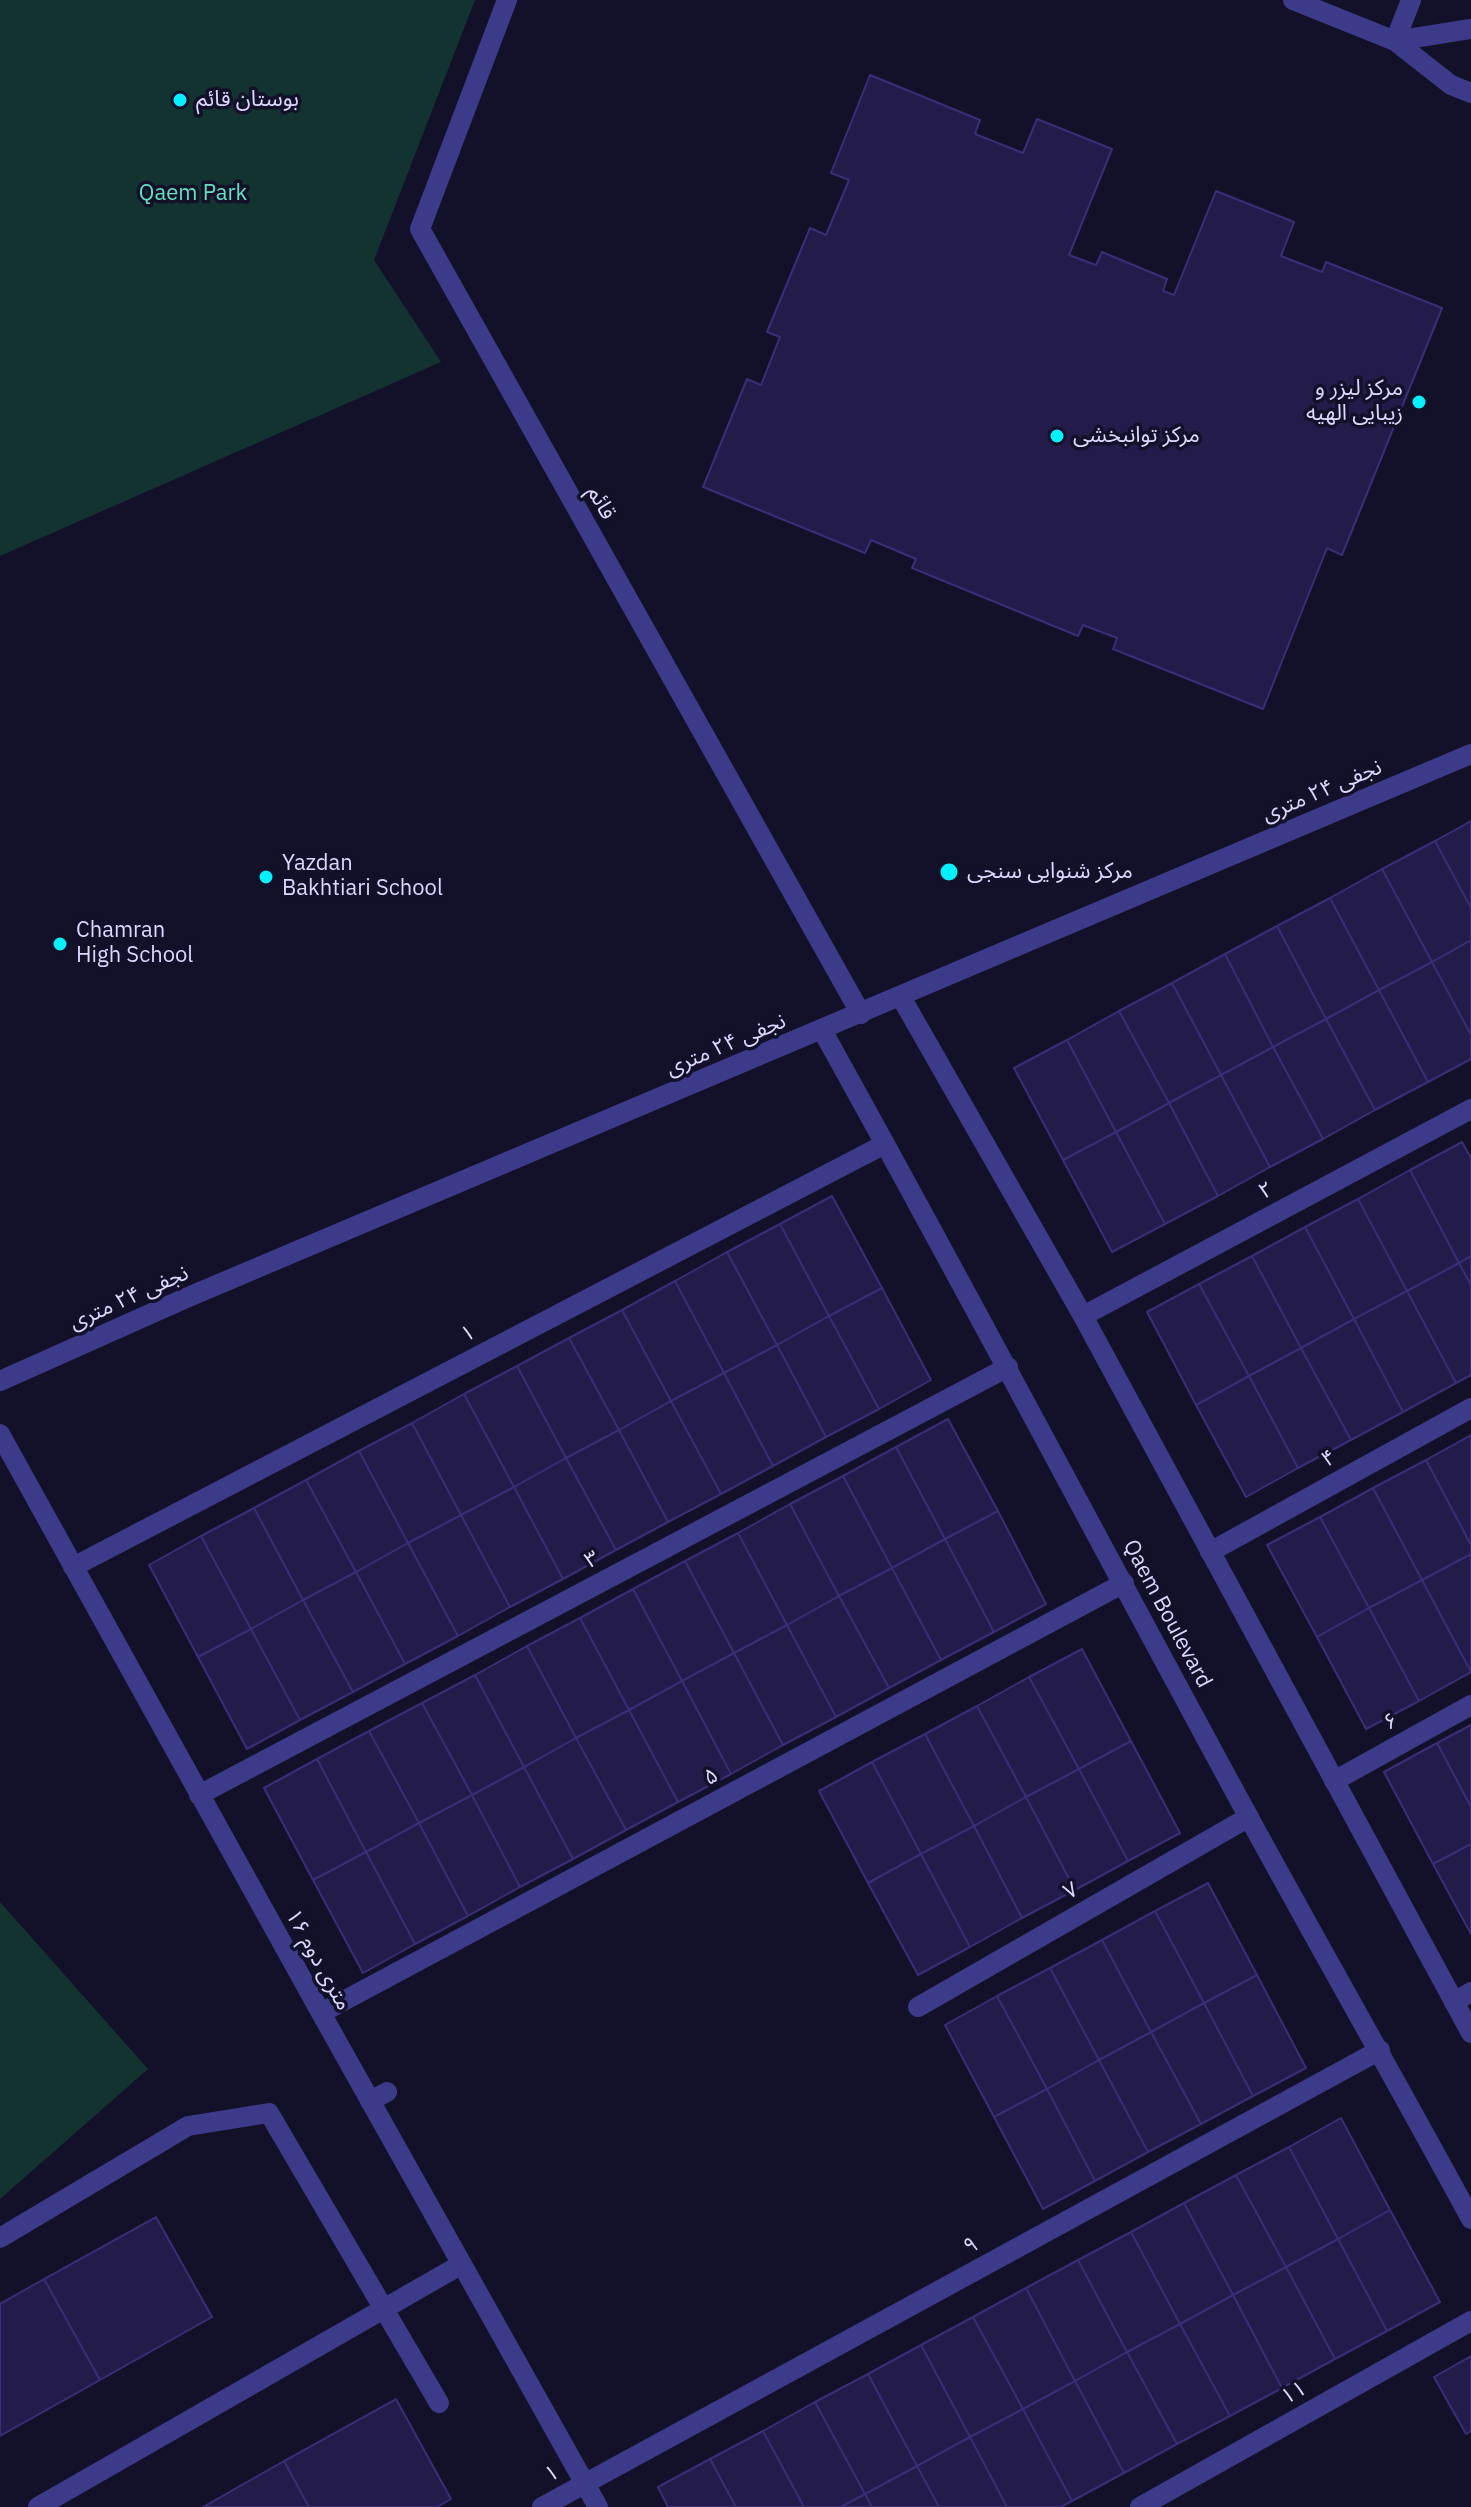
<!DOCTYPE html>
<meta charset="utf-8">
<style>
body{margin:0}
canvas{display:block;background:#131029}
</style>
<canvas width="1471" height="2507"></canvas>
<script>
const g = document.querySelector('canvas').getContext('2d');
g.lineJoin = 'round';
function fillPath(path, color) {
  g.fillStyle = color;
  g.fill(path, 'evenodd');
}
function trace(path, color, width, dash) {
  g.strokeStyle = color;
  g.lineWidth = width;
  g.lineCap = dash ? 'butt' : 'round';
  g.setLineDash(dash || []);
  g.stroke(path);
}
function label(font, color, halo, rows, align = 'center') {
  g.font = font + ' "IBM Plex Sans","Noto Sans Arabic",sans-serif';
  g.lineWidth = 7;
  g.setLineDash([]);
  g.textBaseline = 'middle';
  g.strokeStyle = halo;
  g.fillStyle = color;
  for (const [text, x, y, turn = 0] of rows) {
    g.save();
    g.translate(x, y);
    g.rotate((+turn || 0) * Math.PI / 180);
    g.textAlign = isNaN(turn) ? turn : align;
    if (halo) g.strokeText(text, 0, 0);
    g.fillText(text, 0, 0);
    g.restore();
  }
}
fillPath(new Path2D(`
 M 0,0 L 475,0 L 374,260 L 441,362 L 0,556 Z
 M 0,1902 L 148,2069 L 0,2199 Z`), '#133331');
const building = new Path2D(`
 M 870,75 L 980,120 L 975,134 L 1023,153 L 1037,119 L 1112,149 L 1069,255 L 1096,265 L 1102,252 L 1167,279 L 1163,291 L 1174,295 L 1216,191 L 1294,222 L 1281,256 L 1322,272 L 1326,262 L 1442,308 L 1342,555 L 1327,548 L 1263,709 L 1113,649 L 1117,638 L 1083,625 L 1078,636 L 912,568 L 916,559 L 871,540 L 865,553 L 703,487 L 747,379 L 761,385 L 780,337 L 767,332 L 810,228 L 826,235 L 849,180 L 831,173 Z
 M 1471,821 L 1471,908 L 1435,841 Z
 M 1435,841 L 1471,908 L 1471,940 L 1432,962 L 1382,869 Z
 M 1382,869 L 1432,962 L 1379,990 L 1330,898 Z
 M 1330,898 L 1379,990 L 1326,1019 L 1277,926 Z
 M 1277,926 L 1326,1019 L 1273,1047 L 1225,954 Z
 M 1471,940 L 1471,1035 L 1432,962 Z
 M 1225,954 L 1273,1047 L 1221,1075 L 1172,983 Z
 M 1432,962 L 1471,1035 L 1471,1059 L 1428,1082 L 1379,990 Z
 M 1172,983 L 1221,1075 L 1169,1103 L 1119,1011 Z
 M 1379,990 L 1428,1082 L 1375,1110 L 1326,1019 Z
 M 1119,1011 L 1169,1103 L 1116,1132 L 1067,1040 Z
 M 1326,1019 L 1375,1110 L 1323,1139 L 1273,1047 Z
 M 1067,1040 L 1116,1132 L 1063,1160 L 1014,1068 Z
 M 1273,1047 L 1323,1139 L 1270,1167 L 1221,1075 Z
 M 1221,1075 L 1270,1167 L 1218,1196 L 1169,1103 Z
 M 1169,1103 L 1218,1196 L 1165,1224 L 1116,1132 Z
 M 1116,1132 L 1165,1224 L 1112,1252 L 1063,1160 Z
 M 1462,1142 L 1471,1158 L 1471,1256 L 1459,1263 L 1410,1170 Z
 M 1410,1170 L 1459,1263 L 1407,1291 L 1358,1199 Z
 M 832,1196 L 882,1288 L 829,1316 L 780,1224 Z
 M 1358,1199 L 1407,1291 L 1354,1319 L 1305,1227 Z
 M 780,1224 L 829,1316 L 777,1345 L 727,1252 Z
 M 1305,1227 L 1354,1319 L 1301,1348 L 1252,1256 Z
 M 727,1252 L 777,1345 L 724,1373 L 675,1281 Z
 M 1252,1256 L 1301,1348 L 1249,1376 L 1199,1284 Z
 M 1471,1256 L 1471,1285 L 1459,1263 Z
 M 1459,1263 L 1471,1285 L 1471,1375 L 1456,1383 L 1407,1291 Z
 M 675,1281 L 724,1373 L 671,1401 L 622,1310 Z
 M 1199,1284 L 1249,1376 L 1196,1405 L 1147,1312 Z
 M 882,1288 L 931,1380 L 879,1409 L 829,1316 Z
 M 1407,1291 L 1456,1383 L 1403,1412 L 1354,1319 Z
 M 622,1310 L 671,1401 L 619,1430 L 569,1338 Z
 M 829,1316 L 879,1409 L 826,1437 L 777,1345 Z
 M 1354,1319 L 1403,1412 L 1351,1440 L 1301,1348 Z
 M 569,1338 L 619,1430 L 566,1458 L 517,1366 Z
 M 777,1345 L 826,1437 L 773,1466 L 724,1373 Z
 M 1301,1348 L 1351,1440 L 1298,1468 L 1249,1376 Z
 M 517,1366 L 566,1458 L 514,1487 L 464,1394 Z
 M 724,1373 L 773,1466 L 721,1494 L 671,1401 Z
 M 1249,1376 L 1298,1468 L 1246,1497 L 1196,1405 Z
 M 464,1394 L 514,1487 L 461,1515 L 412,1423 Z
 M 671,1401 L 721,1494 L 668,1522 L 619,1430 Z
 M 948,1419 L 998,1511 L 945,1539 L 896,1447 Z
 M 412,1423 L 461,1515 L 408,1543 L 359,1451 Z
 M 619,1430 L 668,1522 L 616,1550 L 566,1458 Z
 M 1471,1435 L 1471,1545 L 1426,1460 Z
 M 896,1447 L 945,1539 L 892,1568 L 843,1476 Z
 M 359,1451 L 408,1543 L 356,1572 L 306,1480 Z
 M 566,1458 L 616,1550 L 563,1579 L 514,1487 Z
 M 1426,1460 L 1471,1545 L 1471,1554 L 1422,1580 L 1373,1488 Z
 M 843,1476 L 892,1568 L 839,1596 L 790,1504 Z
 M 306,1480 L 356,1572 L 303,1600 L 254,1508 Z
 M 514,1487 L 563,1579 L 510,1607 L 461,1515 Z
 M 1373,1488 L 1422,1580 L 1369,1608 L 1320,1517 Z
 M 790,1504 L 839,1596 L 787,1625 L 738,1533 Z
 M 254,1508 L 303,1600 L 251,1629 L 201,1536 Z
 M 998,1511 L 1046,1604 L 994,1632 L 945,1539 Z
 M 461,1515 L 510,1607 L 458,1636 L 408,1543 Z
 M 1320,1517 L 1369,1608 L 1317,1637 L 1267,1545 Z
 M 738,1533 L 787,1625 L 734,1653 L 685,1561 Z
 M 201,1536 L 251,1629 L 198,1657 L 149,1565 Z
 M 945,1539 L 994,1632 L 941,1660 L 892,1568 Z
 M 408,1543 L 458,1636 L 405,1664 L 356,1572 Z
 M 1471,1554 L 1471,1672 L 1422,1580 Z
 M 685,1561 L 734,1653 L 682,1681 L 633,1589 Z
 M 892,1568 L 941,1660 L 889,1688 L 839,1596 Z
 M 356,1572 L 405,1664 L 353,1692 L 303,1600 Z
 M 1422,1580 L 1471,1672 L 1419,1701 L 1369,1608 Z
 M 633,1589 L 682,1681 L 629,1710 L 580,1618 Z
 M 839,1596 L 889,1688 L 836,1717 L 787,1625 Z
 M 303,1600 L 353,1692 L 300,1720 L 251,1629 Z
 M 1369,1608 L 1419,1701 L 1366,1729 L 1317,1637 Z
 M 580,1618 L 629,1710 L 576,1738 L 527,1646 Z
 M 787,1625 L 836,1717 L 783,1745 L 734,1653 Z
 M 251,1629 L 300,1720 L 247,1749 L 198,1657 Z
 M 527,1646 L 576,1738 L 524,1767 L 475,1675 Z
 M 1082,1649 L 1131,1741 L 1079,1769 L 1029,1677 Z
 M 734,1653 L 783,1745 L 731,1774 L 682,1681 Z
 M 475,1675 L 524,1767 L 472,1795 L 422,1703 Z
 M 1029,1677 L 1079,1769 L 1026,1797 L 977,1706 Z
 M 682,1681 L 731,1774 L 678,1802 L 629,1710 Z
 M 422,1703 L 472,1795 L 419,1823 L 369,1731 Z
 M 977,1706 L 1026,1797 L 974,1826 L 925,1734 Z
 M 629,1710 L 678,1802 L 626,1830 L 576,1738 Z
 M 1471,1725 L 1471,1807 L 1437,1743 Z
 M 369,1731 L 419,1823 L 366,1852 L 317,1759 Z
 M 925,1734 L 974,1826 L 921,1854 L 872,1762 Z
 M 576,1738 L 626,1830 L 573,1859 L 524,1767 Z
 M 1131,1741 L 1180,1833 L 1128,1861 L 1079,1769 Z
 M 1437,1743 L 1471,1807 L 1471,1844 L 1433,1864 L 1384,1772 Z
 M 317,1759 L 366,1852 L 313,1880 L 264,1788 Z
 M 872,1762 L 921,1854 L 868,1883 L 819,1791 Z
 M 524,1767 L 573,1859 L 520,1887 L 472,1795 Z
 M 1079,1769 L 1128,1861 L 1075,1890 L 1026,1797 Z
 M 472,1795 L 520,1887 L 468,1916 L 419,1823 Z
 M 1026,1797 L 1075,1890 L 1022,1918 L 974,1826 Z
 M 419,1823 L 468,1916 L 415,1944 L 366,1852 Z
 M 974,1826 L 1022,1918 L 970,1947 L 921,1854 Z
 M 1471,1844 L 1471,1934 L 1433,1864 Z
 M 366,1852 L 415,1944 L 363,1973 L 313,1880 Z
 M 921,1854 L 970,1947 L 918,1975 L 868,1883 Z
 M 1208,1883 L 1257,1975 L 1204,2003 L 1155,1911 Z
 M 1155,1911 L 1204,2003 L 1151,2032 L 1102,1940 Z
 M 1102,1940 L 1151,2032 L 1099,2060 L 1050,1968 Z
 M 1050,1968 L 1099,2060 L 1047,2089 L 997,1996 Z
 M 1257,1975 L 1306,2068 L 1253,2096 L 1204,2003 Z
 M 997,1996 L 1047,2089 L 994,2117 L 945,2025 Z
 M 1204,2003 L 1253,2096 L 1201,2124 L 1151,2032 Z
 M 1151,2032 L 1201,2124 L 1148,2152 L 1099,2060 Z
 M 1099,2060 L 1148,2152 L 1095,2181 L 1047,2089 Z
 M 1047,2089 L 1095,2181 L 1043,2209 L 994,2117 Z
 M 1341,2118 L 1390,2210 L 1338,2239 L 1289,2147 Z
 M 1289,2147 L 1338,2239 L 1286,2267 L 1236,2175 Z
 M 1236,2175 L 1286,2267 L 1233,2295 L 1184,2203 Z
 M 1184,2203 L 1233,2295 L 1180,2324 L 1131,2232 Z
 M 1390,2210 L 1440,2302 L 1387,2331 L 1338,2239 Z
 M 156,2217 L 212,2317 L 100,2380 L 44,2279 Z
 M 1131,2232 L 1180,2324 L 1127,2352 L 1078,2260 Z
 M 1338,2239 L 1387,2331 L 1335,2359 L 1286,2267 Z
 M 1078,2260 L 1127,2352 L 1075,2381 L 1026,2288 Z
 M 1286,2267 L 1335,2359 L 1282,2388 L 1233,2295 Z
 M 44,2279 L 100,2380 L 0,2436 L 0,2304 Z
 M 1026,2288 L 1075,2381 L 1023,2409 L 973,2317 Z
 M 1233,2295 L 1282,2388 L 1230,2416 L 1180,2324 Z
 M 973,2317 L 1023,2409 L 970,2437 L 921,2345 Z
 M 1180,2324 L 1230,2416 L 1177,2444 L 1127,2352 Z
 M 921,2345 L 970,2437 L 917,2466 L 868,2374 Z
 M 1127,2352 L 1177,2444 L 1124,2473 L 1075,2381 Z
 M 1471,2356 L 1471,2431 L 1466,2434 L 1434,2377 Z
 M 868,2374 L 917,2466 L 865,2494 L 815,2402 Z
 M 1075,2381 L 1124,2473 L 1072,2501 L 1023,2409 Z
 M 396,2399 L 451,2499 L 437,2507 L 309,2507 L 284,2461 Z
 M 815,2402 L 865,2494 L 841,2507 L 804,2507 L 763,2431 Z
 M 1023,2409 L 1072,2501 L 1061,2507 L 1007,2507 L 970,2437 Z
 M 763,2431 L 804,2507 L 736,2507 L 710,2459 Z
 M 970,2437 L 1007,2507 L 939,2507 L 917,2466 Z
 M 710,2459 L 736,2507 L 668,2507 L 658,2487 Z
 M 284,2461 L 309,2507 L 203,2507 Z
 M 917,2466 L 939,2507 L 872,2507 L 865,2494 Z
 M 865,2494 L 872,2507 L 841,2507 Z`);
fillPath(building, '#231c4a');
trace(building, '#392e77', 2);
trace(new Path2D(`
 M 1083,1316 L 1471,1109
 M 1210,1552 L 1471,1408
 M 1334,1781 L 1471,1705
 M 1454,2002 L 1471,1992
 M 370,2101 L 387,2092`), '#3b3b89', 20);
trace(new Path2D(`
 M 507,0 L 420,229 L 861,1014
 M 1395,41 L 1411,0
 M 0,1434 L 321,2013 L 598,2507
 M 73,1567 L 885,1144
 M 199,1795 L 1008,1367
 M 918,2007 L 1249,1817
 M 321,2013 L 1124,1583
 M 0,2238 L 188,2126 L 269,2113 L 439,2403
 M 38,2507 L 462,2264
 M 542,2507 L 1380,2050
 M 1140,2507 L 1471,2321`), '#3b3b89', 20);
trace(new Path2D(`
 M 1293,0 L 1395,41 L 1451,85 L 1471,93
 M 1395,41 L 1471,29
 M 901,997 L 1083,1316 L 1471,2033
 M 822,1030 C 967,1290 1105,1553 1247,1814 C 1321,1950 1398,2084 1471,2219
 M 0,1381 L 186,1298 L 1471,754`), '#3b3b89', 20);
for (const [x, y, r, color] of [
 [180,100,8,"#04f0ff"],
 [1419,402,8,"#04f0ff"],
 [1057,436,8,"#04f0ff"],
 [949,872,10,"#04f0ff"],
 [266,877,8,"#04f0ff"],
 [60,944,8,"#04f0ff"]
]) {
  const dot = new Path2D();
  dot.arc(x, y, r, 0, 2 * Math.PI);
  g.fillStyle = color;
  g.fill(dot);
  trace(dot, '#131029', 3);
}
label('22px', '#dbd8ff', '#131029', [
 ["بوستان قائم",196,100],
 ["مرکز لیزر و",1403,389,"right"],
 ["زیبایی الهیه",1403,414,"right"],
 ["مرکز توانبخشی",1073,436],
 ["Yazdan",282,864],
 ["Bakhtiari School",282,889],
 ["مرکز شنوایی سنجی",967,872],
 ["Chamran",76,931],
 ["High School",76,956]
], 'left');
label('22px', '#62e2bd', '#131029', [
 ["Qaem Park",193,194]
]);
label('22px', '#dbd8ff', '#131029', [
 ["قائم",601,503,61],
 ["نجفی ۲۴ متری",1322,791,-23],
 ["نجفی ۲۴ متری",726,1045,-23],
 ["۲",1266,1191,-28],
 ["نجفی ۲۴ متری",129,1298,-24],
 ["۱",468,1334,-28],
 ["۴",1329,1459,-29],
 ["۳",592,1560,-28],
 ["Qaem Boulevard",1167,1614,62],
 ["۶",1391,1722,-29],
 ["۵",711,1777,-28],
 ["۷",1071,1891,-30],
 ["۱۶ متری دوم",318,1960,61],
 ["۹",971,2246,-29],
 ["۱۱",1294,2393,-29],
 ["۱",552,2474,-29]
]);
</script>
